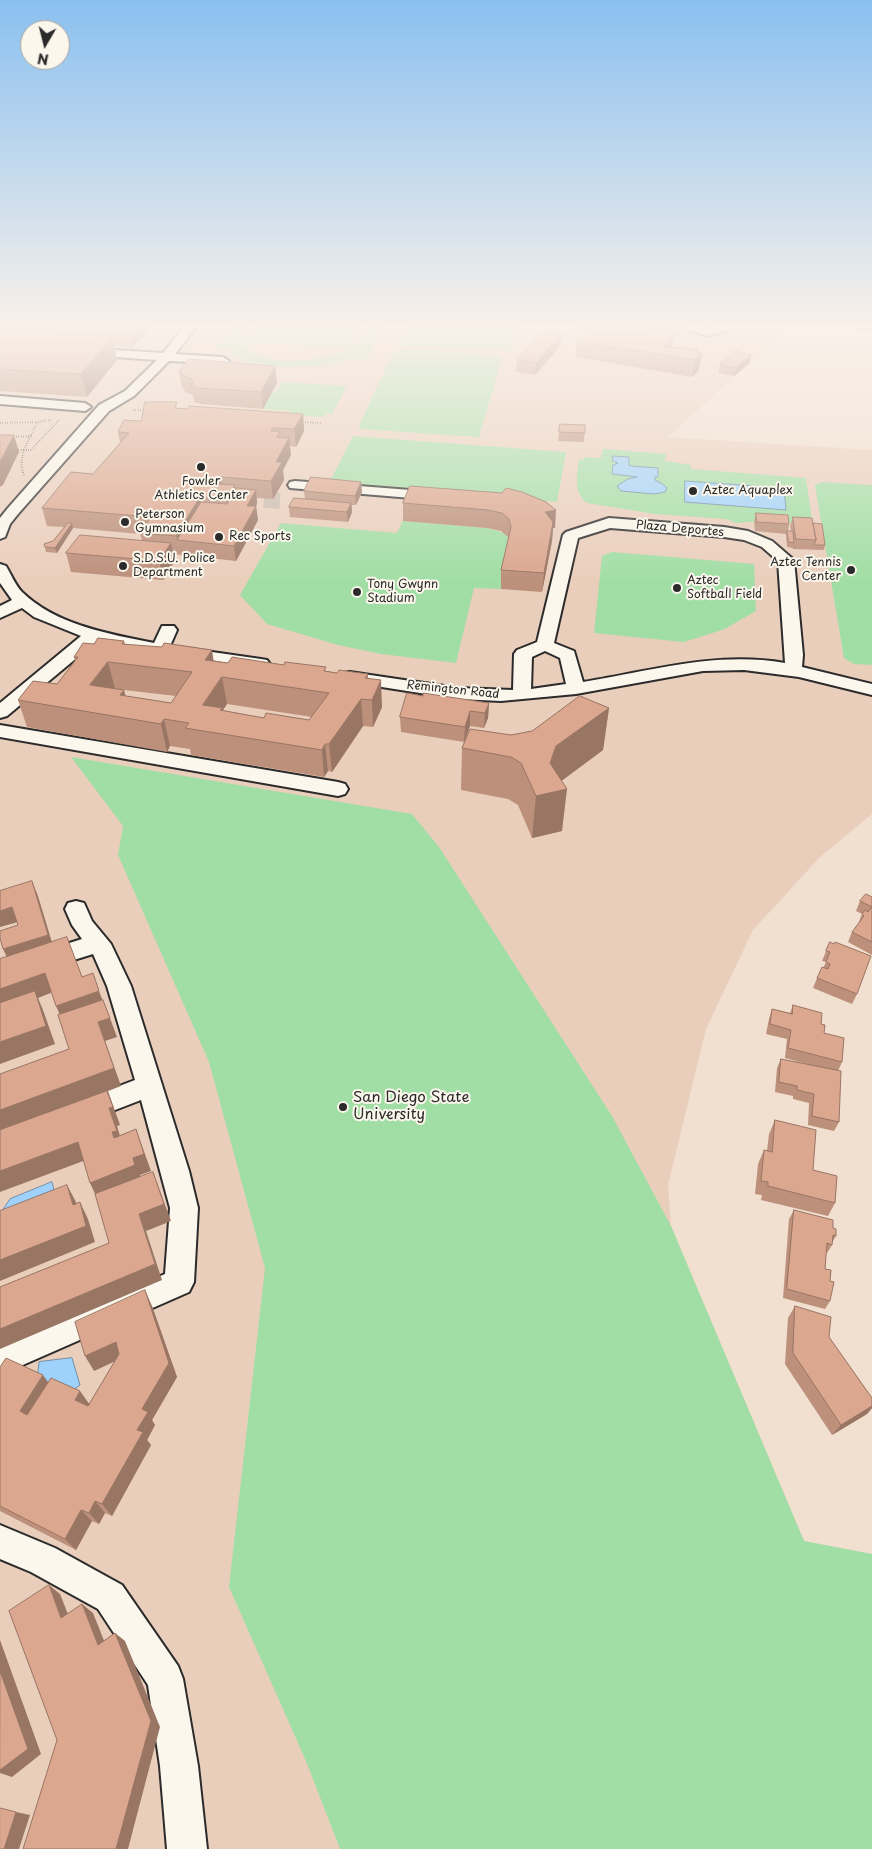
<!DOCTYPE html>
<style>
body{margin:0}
#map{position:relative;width:872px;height:1849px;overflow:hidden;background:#f1dfd0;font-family:"Playpen Sans",sans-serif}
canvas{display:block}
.north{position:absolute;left:20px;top:20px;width:50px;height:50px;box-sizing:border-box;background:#fbf7ec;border:1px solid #a8a59f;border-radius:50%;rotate:188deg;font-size:14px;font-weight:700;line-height:20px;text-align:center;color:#2b2b2b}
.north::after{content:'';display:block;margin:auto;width:18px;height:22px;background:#2b2b2b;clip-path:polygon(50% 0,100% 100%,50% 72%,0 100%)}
</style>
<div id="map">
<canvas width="872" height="1849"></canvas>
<div class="north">N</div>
</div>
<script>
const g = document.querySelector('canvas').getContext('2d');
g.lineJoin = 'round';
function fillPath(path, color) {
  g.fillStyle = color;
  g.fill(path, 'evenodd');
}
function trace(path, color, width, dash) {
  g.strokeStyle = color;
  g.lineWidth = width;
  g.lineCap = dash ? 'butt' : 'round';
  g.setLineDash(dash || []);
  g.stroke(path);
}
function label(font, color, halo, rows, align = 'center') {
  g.font = font + ' "Playpen Sans",sans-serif';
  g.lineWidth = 4;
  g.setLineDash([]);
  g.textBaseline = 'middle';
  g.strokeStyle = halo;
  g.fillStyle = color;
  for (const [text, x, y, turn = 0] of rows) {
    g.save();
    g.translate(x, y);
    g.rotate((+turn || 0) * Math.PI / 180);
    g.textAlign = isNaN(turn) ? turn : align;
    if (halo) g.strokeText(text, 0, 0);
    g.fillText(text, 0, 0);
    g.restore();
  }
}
fillPath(new Path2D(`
 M 0,324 L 793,324 L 668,437 L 872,450 L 872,814 L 820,857 L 753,930 L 706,1029 L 668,1185 L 671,1226 L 804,1541 L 797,1849 L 0,1849 Z`), '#eacebc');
fillPath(new Path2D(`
 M 235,324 L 253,324 L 243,341 C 252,370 330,362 350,348 C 358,343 362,332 367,324 L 384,324 L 366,360 L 351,359 L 319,366 L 282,367 L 250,362 L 234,355 L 228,349 L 216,349 Z
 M 258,324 L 362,324 L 349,348 L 245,341 Z
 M 408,324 L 519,324 L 511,351 L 398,345 Z
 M 406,349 L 493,355 L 500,357 L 501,361 L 479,437 L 360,429 L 359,426 L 393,352 Z
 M 283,382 L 347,386 L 332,414 L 326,413 L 324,417 L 289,415 L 291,411 L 263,409 L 272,391 L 276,392 Z
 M 353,436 L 566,452 L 557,502 L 328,485 Z
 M 603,449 L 666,454 L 665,461 L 691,465 L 691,469 L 806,478 L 812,520 L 807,520 L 808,524 L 766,521 L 736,523 L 726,519 L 655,514 L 587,503 C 573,493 577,475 579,459 L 584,460 L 585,457 L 601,458 Z
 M 823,482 L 872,485 L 872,665 L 854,664 L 844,658 L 815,485 Z
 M 403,521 L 487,528 C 494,530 505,531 508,538 C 513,548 503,578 501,589 L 474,588 L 456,663 L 381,654 L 338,645 L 267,624 L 240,595 L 281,523 L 397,533 Z
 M 612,552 L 754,564 L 756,611 L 725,629 L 684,642 L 594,633 L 602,556 Z
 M 71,757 L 412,814 L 439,847 L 612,1116 L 671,1226 L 804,1541 L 872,1554 L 872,1849 L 340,1849 L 306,1761 L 229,1587 L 265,1268 L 209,1062 L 118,855 L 123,826 Z`), '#a1dea5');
const water = new Path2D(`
 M 613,456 L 629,457 L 629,465 L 632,466 L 658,468 L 658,477 L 655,477 L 655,480 L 661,483 L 667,488 L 665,492 L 654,494 L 621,491 L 617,486 L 628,479 L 637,477 L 612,474 L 613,465 L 618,463 L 613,461 Z
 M 685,481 L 784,488 L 786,510 L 685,502 Z
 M 52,1182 L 57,1201 L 0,1214 L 10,1199 Z
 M 72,1358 L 80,1385 L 70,1392 L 37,1381 L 39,1362 Z`);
fillPath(water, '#9ed2fc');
trace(water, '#708fa8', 1);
trace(new Path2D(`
 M 240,498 L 285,501`), '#c9bbaf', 16, [16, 8]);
const minor = new Path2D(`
 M 187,324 L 199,324 L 175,354 L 223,357 L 229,361 L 227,364 L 169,361 L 134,396 L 109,411 L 18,514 L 10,524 L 5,537 L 0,539 L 0,518 L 8,508 L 99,405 L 125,391 L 157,360 L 86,355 L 80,351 L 82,348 L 163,353 Z
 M 689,324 L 699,324 L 699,326 L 708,329 L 715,327 L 712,324 L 725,324 L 728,329 L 726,331 L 708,336 L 689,330 L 687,328 Z
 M 0,396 L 85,403 L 91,407 L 85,411 L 0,404 Z
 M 295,481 L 436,492 L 441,493 L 443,496 L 441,499 L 436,500 L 290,488 L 288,485 L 290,482 Z
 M 609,518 L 724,527 L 748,531 L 772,541 L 794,560 L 803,655 L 802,667 L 872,684 L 872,695 L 799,677 L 744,670 L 703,671 L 576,694 L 501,701 L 458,699 L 350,682 L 344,681 L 341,677 L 344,673 L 350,672 L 458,688 L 513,690 L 514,654 L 517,650 L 537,642 L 563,535 L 566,532 ZM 610,528 L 724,537 L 744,540 L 762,547 L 778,561 L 785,663 C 716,651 650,671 583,682 L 574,651 L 554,643 L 578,538 ZM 545,651 L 560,658 L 566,684 L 531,689 L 532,657 Z
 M 0,564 L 6,566 C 11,574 15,585 22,592 C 56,625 109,634 154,643 L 162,626 L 174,626 L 177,630 L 170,646 L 261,659 L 267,660 L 270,664 L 267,668 L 261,669 L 156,654 L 97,641 L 7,716 L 0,718 L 0,703 L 81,636 L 34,617 L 22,608 L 0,618 L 0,606 L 12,600 L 0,583 Z
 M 0,725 L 338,782 L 345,784 L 348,789 L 345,794 L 338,796 L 0,737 Z
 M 76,901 L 84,903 L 92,921 L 111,944 L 131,986 L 189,1171 L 198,1208 L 194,1282 L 189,1292 L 0,1375 L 0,1345 L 165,1274 L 170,1208 L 141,1100 L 84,1122 L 75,1119 L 71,1111 L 75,1103 L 135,1080 L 107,986 L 93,954 L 0,983 L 0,965 L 82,939 L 72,925 L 65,909 L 68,903 Z
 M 0,1525 L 55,1548 L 122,1585 L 178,1666 L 183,1679 L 198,1766 L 207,1849 L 167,1849 L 160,1766 L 148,1685 L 98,1609 L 31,1572 L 0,1559 Z`);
const major = new Path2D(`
 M 850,324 L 872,324 L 872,330 L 852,327 Z`);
trace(minor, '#2b2b2b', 4);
trace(major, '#2b2b2b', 3);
trace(new Path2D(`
 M 133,410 L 146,410
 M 300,422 L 321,423
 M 0,423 L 37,422
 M 11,437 L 32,436
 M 16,450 L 31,450 L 60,419
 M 24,475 C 16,457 30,439 37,422 L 51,420`), '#2b2b2b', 2, [0.5, 2]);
fillPath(minor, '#fbf7ec');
fillPath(major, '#f8deab');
fillPath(new Path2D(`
 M 0,324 L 154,324 L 132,348 L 114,346 L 117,360 L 87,397 L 0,391 Z
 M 548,324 L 571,324 L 568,327 Z
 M 580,324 L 683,324 L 682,330 L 678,336 L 674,335 L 672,347 L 698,352 L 699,370 L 692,377 L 576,357 L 577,341 L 587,331 L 580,330 Z
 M 562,332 L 561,345 L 535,375 L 516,372 L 517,359 Z
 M 750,363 L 734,376 L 718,373 L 720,364 Z
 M 179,372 L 277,383 L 263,409 L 201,404 L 194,402 L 193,395 L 185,392 L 184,389 L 182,388 Z
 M 178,408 L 303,414 L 304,431 L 296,447 L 290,446 L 291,455 L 283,470 L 284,480 L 273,499 L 257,498 L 257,504 L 256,506 L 258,520 L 236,561 L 173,554 L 175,561 L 163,580 L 71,572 L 66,553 L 142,540 L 140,534 L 73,528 L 57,553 L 46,552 L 44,544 L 53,541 L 64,527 L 47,526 L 42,508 L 93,474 L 120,443 L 118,432 L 141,421 Z
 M 560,424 L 585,425 L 584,442 L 558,441 Z
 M 361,482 L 362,492 L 356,505 L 352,505 L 352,512 L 348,522 L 290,517 L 289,507 L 305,499 L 304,491 Z
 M 410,486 L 555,528 L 553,528 L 552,541 L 542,592 L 501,589 L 501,570 L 508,539 L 508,537 L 501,531 L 487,528 L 403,521 L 403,503 Z
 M 756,513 L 789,524 L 788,531 L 791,531 L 790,526 L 793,517 L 813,523 L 825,545 L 824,550 L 793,549 L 793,548 L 787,547 L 786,534 L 755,531 L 754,522 Z
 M 124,641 L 125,644 L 228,663 L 327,671 L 337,673 L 368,674 L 368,679 L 382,707 L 373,727 L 363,726 L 332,772 L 328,771 L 324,777 L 191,755 L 190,749 L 170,746 L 167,752 L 27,727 L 18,700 L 57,684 L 75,662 L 74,657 L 94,644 ZM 115,689 L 176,696 L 171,703 L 126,696 ZM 227,704 L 312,717 L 309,720 L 264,718 L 223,711 L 223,710 Z
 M 423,696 L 489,703 L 488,718 L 484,728 L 470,726 L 465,741 L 511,735 L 532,731 L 609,708 L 603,750 L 561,781 L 562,831 L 532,838 L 518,805 L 508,799 L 461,790 L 462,748 L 464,742 L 401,732 L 400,717 Z
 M 872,897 L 872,955 L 848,942 L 852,932 L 858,924 L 862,914 L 856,911 L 860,901 Z
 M 830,942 L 857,994 L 852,1004 L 813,988 L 817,978 L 823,968 L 826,962 L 822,961 Z
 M 793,1005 L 821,1024 L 824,1033 L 842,1062 L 838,1071 L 839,1122 L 834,1131 L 808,1125 L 809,1103 L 793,1099 L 793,1096 L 775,1092 L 777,1068 L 781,1059 L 814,1066 L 785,1058 L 787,1039 L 766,1034 L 769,1019 L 772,1009 L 790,1013 Z
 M 775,1120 L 813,1170 L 835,1203 L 828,1216 L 761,1200 L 762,1195 L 755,1194 L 758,1164 L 764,1150 L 767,1151 L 769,1134 Z
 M 794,1210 L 833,1228 L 836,1236 L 833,1241 L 832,1245 L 827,1253 L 826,1253 L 825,1269 L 830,1301 L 825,1309 L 783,1298 L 789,1219 Z
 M 152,1306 L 177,1377 L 152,1420 L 155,1425 L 147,1440 L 151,1445 L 112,1516 L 105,1513 L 99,1524 L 92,1521 L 76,1550 L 0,1511 L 0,1367 L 48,1382 L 89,1404 L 115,1361 L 94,1371 Z
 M 795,1306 L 829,1337 L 872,1398 L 872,1408 L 867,1414 L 832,1435 L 785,1364 L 788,1318 Z`), '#bc907b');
fillPath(new Path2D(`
 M 29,324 L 38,324 L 30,328 L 31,332 L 29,334 L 26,326 Z
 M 130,324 L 154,324 L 132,348 L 128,326 Z
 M 680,324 L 683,324 L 682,330 L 678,336 Z
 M 562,332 L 561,345 L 535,375 L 536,363 Z
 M 675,332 L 672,348 L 662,347 Z
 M 112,337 L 117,360 L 87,397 L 81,374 Z
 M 698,350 L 697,358 L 702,353 L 699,370 L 692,377 L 696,352 Z
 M 751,355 L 750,363 L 734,376 L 736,368 Z
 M 275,366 L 277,383 L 263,409 L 261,392 Z
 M 303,414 L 304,431 L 296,447 L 294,429 Z
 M 14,435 L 19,452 L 3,485 L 0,487 L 0,462 Z
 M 289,438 L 291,455 L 283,470 L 284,480 L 273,499 L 271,481 L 276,462 Z
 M 221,477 L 224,495 L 217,484 Z
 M 361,482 L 362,492 L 356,505 L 355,496 Z
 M 235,485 L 237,503 L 230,518 L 227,500 Z
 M 256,490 L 257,504 L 253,512 L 256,506 L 258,520 L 236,561 L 234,546 L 247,506 Z
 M 200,497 L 203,515 L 177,540 L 176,536 Z
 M 351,503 L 352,512 L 348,522 L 347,512 Z
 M 556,510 L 555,528 L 553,528 L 552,541 L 542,592 L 544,573 L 545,512 Z
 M 72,523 L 73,528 L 57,553 L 55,548 Z
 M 171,543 L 175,561 L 163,580 L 159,561 Z
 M 212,650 L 216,677 L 205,660 Z
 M 108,662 L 115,689 L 90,685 Z
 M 222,677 L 227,704 L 223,710 L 227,735 L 203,705 Z
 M 381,680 L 382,707 L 373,727 L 372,700 Z
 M 124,690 L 131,717 L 120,695 Z
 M 361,699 L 363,726 L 332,772 L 329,744 Z
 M 489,703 L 488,718 L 484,728 L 485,713 Z
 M 609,708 L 603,750 L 552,788 L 567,789 L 562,831 L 532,838 L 536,796 L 550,763 L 556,746 Z
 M 470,711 L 470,726 L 464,742 L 465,727 Z
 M 164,719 L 170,746 L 167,752 L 161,724 Z
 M 325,744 L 328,771 L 324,777 L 322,750 Z
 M 32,881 L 38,896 L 54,949 L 10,963 L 3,949 L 48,935 Z
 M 12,907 L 18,922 L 0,927 L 0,911 Z
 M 45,973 L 53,992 L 38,998 L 43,1010 L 55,1044 L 0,1064 L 0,989 Z
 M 99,991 L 106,1009 L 64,1024 L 56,1006 Z
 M 110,1018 L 117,1037 L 105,1041 L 121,1086 L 108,1091 L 120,1125 L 117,1126 L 124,1149 L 122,1155 L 112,1132 L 109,1108 L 0,1132 L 0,1110 L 114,1068 L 98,1022 Z
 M 136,1129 L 151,1171 L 140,1175 L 142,1183 L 98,1200 L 90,1183 L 133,1158 Z
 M 78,1142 L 86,1160 L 0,1192 L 0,1171 Z
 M 153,1172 L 171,1221 L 146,1231 L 162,1280 L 0,1349 L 0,1329 L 155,1264 L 139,1214 Z
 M 67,1185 L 76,1202 L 81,1222 L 73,1205 Z
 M 80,1202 L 88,1219 L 95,1242 L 0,1281 L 0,1260 Z
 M 145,1290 L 152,1306 L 177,1377 L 152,1420 L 155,1425 L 147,1440 L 151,1445 L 112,1516 L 102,1504 L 137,1430 L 142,1409 Z
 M 116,1342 L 124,1357 L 94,1371 L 85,1356 Z
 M 43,1375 L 53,1389 L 31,1424 L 20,1411 Z
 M 80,1391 L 90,1405 L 85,1413 L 75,1400 Z
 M 872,1406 L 872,1408 L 867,1414 L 832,1435 L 841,1425 Z
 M 95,1501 L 105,1513 L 99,1524 L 89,1513 Z
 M 81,1510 L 92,1521 L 76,1550 L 65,1539 Z
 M 49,1585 L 60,1594 L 73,1627 L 61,1618 Z
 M 82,1604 L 93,1613 L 109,1653 L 98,1645 Z
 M 115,1633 L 125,1641 L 160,1727 L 128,1849 L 116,1849 Z
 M 0,1640 L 41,1754 L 12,1777 L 0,1773 Z
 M 16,1812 L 30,1815 L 19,1849 L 4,1849 Z`), '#997564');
const building = new Path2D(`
 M 0,324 L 29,324 L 26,326 L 0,325 Z
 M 34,324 L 57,324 L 59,329 L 30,328 Z
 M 100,324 L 130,324 L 128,326 Z
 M 595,324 L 623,324 L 675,332 L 662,347 L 685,348 L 698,350 L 696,352 L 702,353 L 694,360 L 577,341 Z
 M 0,329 L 112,337 L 81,374 L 0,369 Z
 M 545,330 L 562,332 L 536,363 L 517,359 Z
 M 736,351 L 751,355 L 736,368 L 720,364 Z
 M 189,359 L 275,366 L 261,392 L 198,388 L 191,386 L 194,382 L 192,379 L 182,375 L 182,373 L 179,372 Z
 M 145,402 L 177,402 L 175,408 L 187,409 L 189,406 L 303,414 L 294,429 L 272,428 L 271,431 L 280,431 L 277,437 L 289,438 L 276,462 L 282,462 L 271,481 L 221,477 L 217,484 L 235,485 L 227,500 L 200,497 L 176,536 L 140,533 L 151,517 L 42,508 L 71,472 L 93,474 L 129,433 L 118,432 L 124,420 L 141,421 Z
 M 560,424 L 585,425 L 585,433 L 559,432 Z
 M 0,435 L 14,435 L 0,462 Z
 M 311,477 L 361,482 L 355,496 L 304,491 Z
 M 410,486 L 502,493 L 506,488 L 522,492 L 546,502 L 556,510 L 545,512 L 553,522 L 544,573 L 501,570 L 511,527 L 509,519 L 502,513 L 488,510 L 403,503 Z
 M 237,488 L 256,490 L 247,506 L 256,506 L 234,546 L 177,540 L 201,502 L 227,504 Z
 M 294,498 L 351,503 L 347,512 L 289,507 Z
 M 756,513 L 788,515 L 789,524 L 757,522 Z
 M 793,517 L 812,518 L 816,540 L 796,539 Z
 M 68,523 L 72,523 L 55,548 L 45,547 L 44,544 L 53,541 Z
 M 813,523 L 822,524 L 825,545 L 814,545 L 816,540 Z
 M 787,531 L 793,531 L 794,543 L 789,542 Z
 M 80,535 L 171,543 L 159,561 L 66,553 Z
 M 98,638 L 124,641 L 122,644 L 162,647 L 164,643 L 212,650 L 205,660 L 228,663 L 232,657 L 284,665 L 285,662 L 326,667 L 324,671 L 337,673 L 339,670 L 368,674 L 365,678 L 381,680 L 372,700 L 361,699 L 329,744 L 325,744 L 322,750 L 185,728 L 189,723 L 164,719 L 161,724 L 18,700 L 33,681 L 57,684 L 78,657 L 74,657 L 83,643 L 94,644 ZM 108,662 L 192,672 L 171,703 L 120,695 L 124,690 L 90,685 ZM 222,677 L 329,693 L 309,720 L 266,713 L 264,718 L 220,710 L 223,708 L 203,705 Z
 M 407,693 L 423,696 L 423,693 L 489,703 L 485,713 L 470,711 L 465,727 L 400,717 Z
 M 580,696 L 609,708 L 556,746 L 550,763 L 567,789 L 536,796 L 521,763 L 511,757 L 462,748 L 470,729 L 511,735 L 532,731 Z
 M 32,881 L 48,935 L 3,949 L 0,938 L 0,931 L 18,925 L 12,907 L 0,911 L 0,891 Z
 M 866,894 L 872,897 L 872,942 L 852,932 L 864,916 L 862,914 L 865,910 L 868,912 L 872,907 L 860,901 Z
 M 67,937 L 82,977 L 93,973 L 99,991 L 56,1006 L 45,973 L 0,989 L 0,959 Z
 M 830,942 L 834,944 L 835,942 L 871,956 L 857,994 L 817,978 L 822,967 L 828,969 L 830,964 L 826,962 L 830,952 L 826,951 Z
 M 35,991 L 46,1026 L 0,1042 L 0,1003 Z
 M 103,1000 L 110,1018 L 98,1022 L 114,1068 L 0,1110 L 0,1074 L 69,1049 L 58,1015 Z
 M 793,1005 L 822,1013 L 821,1024 L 825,1025 L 824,1033 L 844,1038 L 842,1062 L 788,1048 L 791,1030 L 770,1024 L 772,1009 L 792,1014 Z
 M 781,1059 L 841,1071 L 839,1122 L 812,1116 L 814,1094 L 797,1090 L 797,1086 L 779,1082 Z
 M 107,1091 L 113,1107 L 109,1108 L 117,1131 L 112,1132 L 114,1138 L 136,1129 L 144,1154 L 133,1158 L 135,1165 L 90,1183 L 78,1142 L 0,1171 L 0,1130 Z
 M 775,1120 L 816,1130 L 813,1170 L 837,1176 L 835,1203 L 768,1186 L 768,1182 L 761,1181 L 764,1150 L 772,1152 Z
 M 153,1172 L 164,1204 L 139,1214 L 155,1264 L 0,1329 L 0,1287 L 109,1243 L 95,1194 Z
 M 67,1185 L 73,1205 L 80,1202 L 86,1226 L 0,1260 L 0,1211 Z
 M 794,1210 L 833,1220 L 833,1228 L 836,1229 L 836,1236 L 833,1235 L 832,1245 L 827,1243 L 825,1269 L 831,1270 L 830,1281 L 834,1282 L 830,1301 L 787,1289 Z
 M 145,1290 L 169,1363 L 142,1409 L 148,1412 L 137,1430 L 143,1432 L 102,1504 L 95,1501 L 89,1513 L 81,1510 L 65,1539 L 0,1506 L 0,1367 L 6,1358 L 43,1375 L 20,1411 L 27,1415 L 51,1378 L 80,1391 L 75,1400 L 88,1406 L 119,1354 L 116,1342 L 85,1356 L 75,1322 Z
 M 795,1306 L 831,1317 L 829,1337 L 872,1398 L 872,1406 L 841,1425 L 793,1353 Z
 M 49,1585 L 61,1618 L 82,1604 L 98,1645 L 115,1633 L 151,1721 L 116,1849 L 23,1849 L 57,1740 L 9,1611 Z
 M 0,1671 L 28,1749 L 0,1770 Z
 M 0,1808 L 16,1812 L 4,1849 L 0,1849 Z`);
fillPath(building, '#dba78f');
trace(building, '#997564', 1);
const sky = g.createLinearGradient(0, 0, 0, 582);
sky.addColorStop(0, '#8ac0f0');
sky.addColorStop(0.56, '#f9f1ea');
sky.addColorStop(1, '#f9f1ea00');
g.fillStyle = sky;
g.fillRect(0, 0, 872, 582);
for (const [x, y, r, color] of [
 [201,467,5,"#2b2b2b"],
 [693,491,5,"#2b2b2b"],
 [125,522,5,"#2b2b2b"],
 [219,537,5,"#2b2b2b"],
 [123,566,5,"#2b2b2b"],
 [851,570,5,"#2b2b2b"],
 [677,588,5,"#2b2b2b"],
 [357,592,5,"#2b2b2b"],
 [343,1107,5,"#2b2b2b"]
]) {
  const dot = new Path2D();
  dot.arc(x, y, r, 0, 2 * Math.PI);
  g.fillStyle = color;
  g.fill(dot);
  trace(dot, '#fbf7ec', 2);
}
label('12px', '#2b2b2b', '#fbf7ec', [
 ["Fowler",201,482,"center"],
 ["Athletics Center",201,496,"center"],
 ["Aztec Aquaplex",703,491],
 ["Peterson",135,515],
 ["Gymnasium",135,529],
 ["Rec Sports",229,537],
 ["S.D.S.U. Police",133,559],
 ["Department",133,573],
 ["Aztec Tennis",841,563,"right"],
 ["Center",841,577,"right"],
 ["Aztec",687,581],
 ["Softball Field",687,595],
 ["Tony Gwynn",367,585],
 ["Stadium",367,599]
], 'left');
label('12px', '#2b2b2b', '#fbf7ec', [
 ["Plaza Deportes",680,529,5],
 ["Remington Road",453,690,6]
]);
label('15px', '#2b2b2b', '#fbf7ec', [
 ["San Diego State",353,1098],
 ["University",353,1115]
], 'left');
</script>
